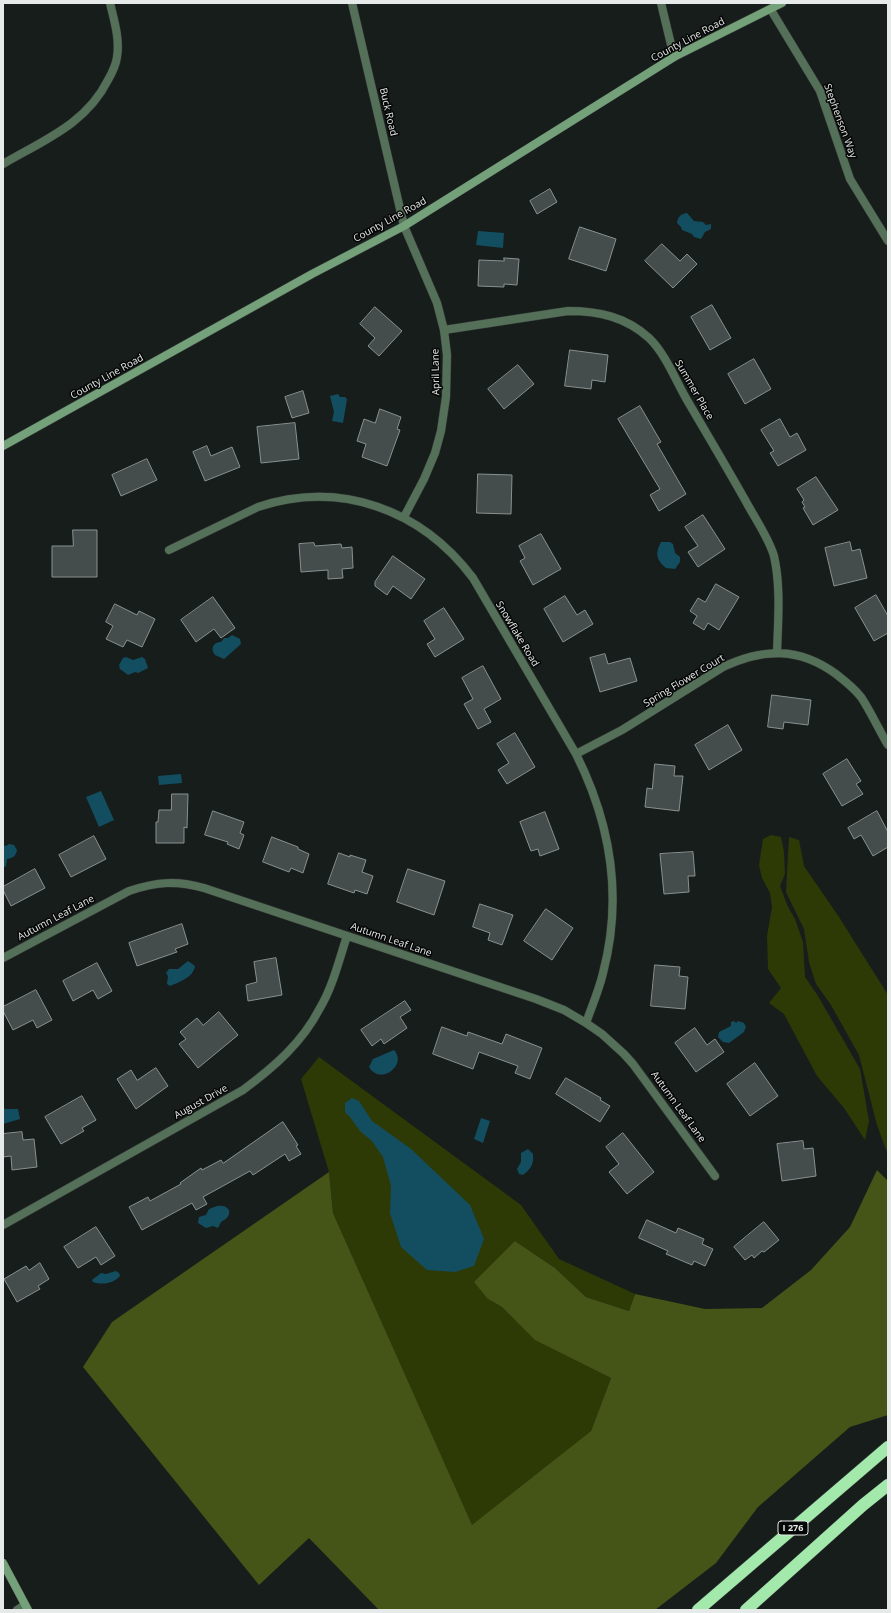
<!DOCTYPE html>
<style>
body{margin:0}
#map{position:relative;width:891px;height:1613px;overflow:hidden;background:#171d1b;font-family:"Open Sans",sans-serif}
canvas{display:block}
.frame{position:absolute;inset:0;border:4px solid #e6eae9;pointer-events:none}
</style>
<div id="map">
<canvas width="891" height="1613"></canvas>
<div class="frame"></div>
</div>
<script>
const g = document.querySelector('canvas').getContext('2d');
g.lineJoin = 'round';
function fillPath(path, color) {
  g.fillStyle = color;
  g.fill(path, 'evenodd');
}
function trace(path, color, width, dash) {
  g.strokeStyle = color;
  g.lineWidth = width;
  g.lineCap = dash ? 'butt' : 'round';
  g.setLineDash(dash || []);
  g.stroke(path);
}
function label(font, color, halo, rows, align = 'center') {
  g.font = font + ' "Open Sans",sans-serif';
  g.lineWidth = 3;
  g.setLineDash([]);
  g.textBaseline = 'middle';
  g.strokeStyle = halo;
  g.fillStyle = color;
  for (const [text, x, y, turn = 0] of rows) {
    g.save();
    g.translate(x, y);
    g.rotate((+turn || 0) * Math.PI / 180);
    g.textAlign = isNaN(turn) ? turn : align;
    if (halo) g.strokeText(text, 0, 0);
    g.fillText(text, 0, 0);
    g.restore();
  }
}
fillPath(new Path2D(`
 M 771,835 L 781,837 L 784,852 L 785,874 L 780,886 L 788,907 L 795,919 L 803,942 L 805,977 L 818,996 L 860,1069 L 869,1121 L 865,1140 L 844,1108 L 817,1076 L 784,1014 L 769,1003 L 781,988 L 768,969 L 767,936 L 772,907 L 770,893 L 762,878 L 759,865 L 763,839 Z
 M 789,837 L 799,840 L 804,866 L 839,917 L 888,995 L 888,1155 L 877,1125 L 859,1055 L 831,1005 L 816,984 L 809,962 L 804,929 L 786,892 Z
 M 319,1057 L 521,1205 L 559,1259 L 635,1294 L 629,1311 L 586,1297 L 555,1268 L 515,1241 L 488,1299 L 502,1307 L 536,1340 L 611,1378 L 591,1431 L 472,1526 L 333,1213 L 329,1172 L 301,1079 Z`), '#2d3a05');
fillPath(new Path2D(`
 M 877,1170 L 888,1181 L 888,1415 L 850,1427 L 758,1507 L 716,1563 L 655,1610 L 379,1610 L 309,1538 L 259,1585 L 83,1367 L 112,1322 L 329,1172 L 333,1213 L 472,1525 L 591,1431 L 611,1378 L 535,1340 L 502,1307 L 488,1299 L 474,1282 L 515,1241 L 555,1268 L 586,1297 L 629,1311 L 635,1294 L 705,1309 L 762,1308 L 811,1270 L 850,1227 Z`), '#455417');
fillPath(new Path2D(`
 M 687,213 L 694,221 L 703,222 L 706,225 L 711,224 L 711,229 L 705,232 L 701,239 L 694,237 L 692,234 L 682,230 L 681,227 L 677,223 C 678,217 680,214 687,213 Z
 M 478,231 L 504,233 L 503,248 L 476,245 Z
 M 338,394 L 340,397 L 345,397 L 347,399 L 343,423 L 332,421 L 334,412 L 330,396 Z
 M 661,542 L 670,542 L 673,544 L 675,553 L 680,557 L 680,562 L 675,569 L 666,568 C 656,560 655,553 661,542 Z
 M 232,635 L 240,639 L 241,644 L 224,659 L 215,655 C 210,649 213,642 221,642 L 224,638 L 228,638 Z
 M 126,657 L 133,660 L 142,657 L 145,659 L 148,668 L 138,673 L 135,672 L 128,675 L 120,669 L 119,665 L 123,658 Z
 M 181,774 L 182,783 L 159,785 L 158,776 Z
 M 101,791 L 114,820 L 99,827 L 86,797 Z
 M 9,844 L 14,845 L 17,850 C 16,856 13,858 7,859 L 6,866 L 3,868 L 3,845 L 6,846 Z
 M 188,961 L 195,966 C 193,978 179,982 170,986 L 167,984 L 168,976 L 166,973 L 169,969 L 178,969 Z
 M 734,1021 L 736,1023 L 738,1021 L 744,1023 L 746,1027 L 744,1032 L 729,1043 L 723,1042 L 718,1037 L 719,1032 L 731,1026 L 731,1022 Z
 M 394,1050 C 408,1065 380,1086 369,1067 L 373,1059 Z
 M 352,1098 L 359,1101 L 372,1121 L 411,1149 L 470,1205 L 484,1239 L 474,1266 L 455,1272 L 427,1270 L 401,1247 L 390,1213 L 391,1186 L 383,1157 L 372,1141 L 360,1131 L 350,1117 L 345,1112 L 345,1103 Z
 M 3,1107 L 5,1109 L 18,1109 L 20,1119 L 3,1124 Z
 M 481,1118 L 490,1121 L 483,1143 L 474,1139 Z
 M 528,1149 L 533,1154 C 534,1164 531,1169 523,1175 L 519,1174 L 517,1169 L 521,1162 L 521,1153 Z
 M 217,1206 C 231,1204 234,1216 221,1222 L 218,1228 L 213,1226 L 206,1228 L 198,1223 L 199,1217 L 206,1215 L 209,1209 Z
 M 116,1271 L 119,1273 L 120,1276 C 113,1284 102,1285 93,1282 L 92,1280 L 101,1273 L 106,1274 Z`), '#134e60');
const building = new Path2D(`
 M 550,189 L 557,202 L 537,214 L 530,201 Z
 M 580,227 L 616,239 L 606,271 L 569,259 Z
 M 662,244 L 680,261 L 687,254 L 697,264 L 673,288 L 645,261 Z
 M 504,258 L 519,259 L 517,285 L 504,284 L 504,287 L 478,286 L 479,260 L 504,261 Z
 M 712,305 L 731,338 L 710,350 L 691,317 Z
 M 375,307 L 402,331 L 379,356 L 368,346 L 375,338 L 360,324 Z
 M 570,350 L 608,355 L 605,382 L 592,380 L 591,389 L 565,386 Z
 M 754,359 L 771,389 L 745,404 L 728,374 Z
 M 518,365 L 534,384 L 504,409 L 488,389 Z
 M 303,391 L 309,413 L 292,418 L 285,397 Z
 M 640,406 L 661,442 L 657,444 L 686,494 L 659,511 L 650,495 L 660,489 L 618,419 Z
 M 380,409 L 401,417 L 397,429 L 400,430 L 387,466 L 362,457 L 366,444 L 357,441 L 364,419 L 375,423 Z
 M 780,419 L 790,437 L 797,433 L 806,450 L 778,466 L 770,453 L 774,451 L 761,430 Z
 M 295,423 L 299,459 L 261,463 L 257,427 Z
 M 207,446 L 211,456 L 232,447 L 240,467 L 205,481 L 193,452 Z
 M 147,459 L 157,480 L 121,496 L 112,475 Z
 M 478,474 L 512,475 L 511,514 L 477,513 Z
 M 816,477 L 838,510 L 813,525 L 803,508 L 805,507 L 802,502 L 804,500 L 797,489 Z
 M 703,515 L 725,549 L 698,567 L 688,552 L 698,546 L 685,527 Z
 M 73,530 L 97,530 L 97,577 L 52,577 L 52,546 L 73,546 Z
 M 541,534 L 561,569 L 533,585 L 520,561 L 525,558 L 519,546 Z
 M 850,542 L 852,551 L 860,549 L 867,578 L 834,586 L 825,548 Z
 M 314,543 L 315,546 L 341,544 L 342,548 L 352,547 L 353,568 L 342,569 L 343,578 L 328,579 L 328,570 L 301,572 L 299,544 Z
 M 393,556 L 425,579 L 411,599 L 393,586 L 387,595 L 375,586 L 375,582 Z
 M 716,584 L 739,597 L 719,630 L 708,623 L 704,630 L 693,623 L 697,616 L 690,611 L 698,598 L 705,602 Z
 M 876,595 L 888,616 L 888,633 L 874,641 L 855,608 Z
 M 565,596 L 577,615 L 585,610 L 593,624 L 563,642 L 544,609 Z
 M 213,597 L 235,628 L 221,638 L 214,629 L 196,642 L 181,620 Z
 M 115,604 L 137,615 L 139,611 L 155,619 L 142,647 L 127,640 L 123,647 L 106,639 L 113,626 L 106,622 Z
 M 444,608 L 464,639 L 435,657 L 427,644 L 435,639 L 424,621 Z
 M 605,654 L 608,664 L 630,658 L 637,681 L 600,692 L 590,658 Z
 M 483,666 L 501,699 L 484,709 L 491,722 L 478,729 L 464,704 L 473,699 L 462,678 Z
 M 772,695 L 811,700 L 808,725 L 784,722 L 783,729 L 768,727 Z
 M 728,725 L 742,750 L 709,770 L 695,745 Z
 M 515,733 L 535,767 L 507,784 L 498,770 L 509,763 L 497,744 Z
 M 847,759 L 861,781 L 856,784 L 863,794 L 842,806 L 823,774 Z
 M 655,764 L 675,766 L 674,776 L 683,776 L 679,811 L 645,807 L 647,788 L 652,789 Z
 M 172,794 L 188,794 L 187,828 L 184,827 L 184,843 L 156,843 L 156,822 L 158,822 L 159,810 L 171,810 Z
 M 213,811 L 244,822 L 240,833 L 244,835 L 239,849 L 227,844 L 228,842 L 205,835 Z
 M 877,811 L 888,832 L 888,847 L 873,856 L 861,835 L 854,839 L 848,828 Z
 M 545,812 L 559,849 L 540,856 L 538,849 L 531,851 L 520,822 Z
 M 94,836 L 106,859 L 71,877 L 59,855 Z
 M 272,837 L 298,847 L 298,849 L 309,854 L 303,873 L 291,868 L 289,872 L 263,862 Z
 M 693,852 L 695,876 L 688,876 L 689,892 L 664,894 L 660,854 Z
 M 339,853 L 350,857 L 350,855 L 366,860 L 362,872 L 373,876 L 367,894 L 355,890 L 354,893 L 328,884 Z
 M 35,869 L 45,888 L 11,906 L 3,890 L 3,887 Z
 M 408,869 L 445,881 L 434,915 L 397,902 Z
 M 480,904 L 513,915 L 502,945 L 488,940 L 490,933 L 473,927 Z
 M 546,909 L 573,928 L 552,960 L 524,941 Z
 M 182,924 L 188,944 L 175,949 L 177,952 L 137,966 L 129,943 Z
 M 276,958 L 282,995 L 248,1001 L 246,985 L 257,982 L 254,962 Z
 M 97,963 L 112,991 L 98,999 L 93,990 L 73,1001 L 63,981 Z
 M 655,965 L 680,967 L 679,976 L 688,977 L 685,1009 L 651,1006 Z
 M 36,990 L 52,1020 L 37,1028 L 33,1020 L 13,1030 L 3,1011 L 3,1007 Z
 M 405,1001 L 411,1010 L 400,1017 L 407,1028 L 384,1044 L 381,1039 L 372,1046 L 361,1030 Z
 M 219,1012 L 238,1035 L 198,1068 L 179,1044 L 186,1039 L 180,1032 L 197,1018 L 203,1025 Z
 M 442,1027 L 467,1036 L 468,1032 L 502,1044 L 506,1034 L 542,1048 L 530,1079 L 515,1073 L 518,1066 L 479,1052 L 473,1069 L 433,1054 Z
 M 695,1028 L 707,1045 L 715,1039 L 724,1052 L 696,1072 L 675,1043 Z
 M 755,1063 L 778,1096 L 750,1116 L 727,1084 Z
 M 156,1068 L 168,1086 L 136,1109 L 117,1079 L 131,1070 L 137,1080 Z
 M 566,1078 L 601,1098 L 600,1100 L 610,1106 L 600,1122 L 556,1094 Z
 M 82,1096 L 96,1120 L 82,1128 L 84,1131 L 61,1144 L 45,1117 Z
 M 283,1122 L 298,1145 L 296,1146 L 301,1154 L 289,1161 L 285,1154 L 253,1175 L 250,1171 L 203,1197 L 207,1204 L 196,1210 L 192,1203 L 142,1230 L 129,1207 L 148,1197 L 150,1201 L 181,1184 L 180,1183 L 201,1168 L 202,1170 L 221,1160 L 223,1163 Z
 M 22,1132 L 23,1140 L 34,1139 L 37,1167 L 12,1170 L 11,1156 L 3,1157 L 3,1134 Z
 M 623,1133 L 654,1172 L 627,1194 L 609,1172 L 619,1164 L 606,1147 Z
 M 803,1141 L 804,1149 L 813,1148 L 816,1176 L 782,1181 L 777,1144 Z
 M 647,1220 L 676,1233 L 678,1228 L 704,1239 L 702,1244 L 713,1249 L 705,1266 L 694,1261 L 692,1265 L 666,1254 L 668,1251 L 639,1238 Z
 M 764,1222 L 779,1240 L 764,1252 L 762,1251 L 754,1258 L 752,1255 L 745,1260 L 734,1247 Z
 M 96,1227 L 115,1256 L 101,1265 L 96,1257 L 78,1268 L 64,1247 Z
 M 40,1263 L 49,1279 L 38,1286 L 40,1289 L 17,1302 L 4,1279 L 26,1266 L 29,1270 Z`);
fillPath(building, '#454c4c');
trace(building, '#889191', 1);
const street = new Path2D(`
 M 352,3 L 404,226 L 437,303 L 444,330 L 447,355 L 446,397 L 441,431 L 435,453 L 424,479 L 404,517
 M 661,3 L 674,57
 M 771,10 L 820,91 L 850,179 L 888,241
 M 3,164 C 44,140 86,124 108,80 C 112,73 116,65 117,57 C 120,39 114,20 110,3
 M 444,330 L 568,311 C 599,311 626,317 649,338 C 665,353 676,381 687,400 C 708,436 729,471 749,507 C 758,523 769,539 774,556 C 781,587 778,621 777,653
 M 169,550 L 258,507 C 340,480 421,509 473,578 L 576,754 C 611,824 623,897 603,973 C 599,990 592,1006 586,1023
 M 576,754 L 622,730 L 723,667 C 763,648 799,647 836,674 C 845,681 854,688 861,697 C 871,712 879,730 888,745
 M 3,958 L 129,891 C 156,882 176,880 204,888 L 536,999 L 564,1010 L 586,1023 L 602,1034 L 624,1054 L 633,1064 L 715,1176
 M 3,1225 L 243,1090 C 274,1067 302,1043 320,1008 C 333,986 339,960 347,936
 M 17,1610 L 25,1605`);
const secondary = new Path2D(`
 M 3,446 L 312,274 L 404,226 L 674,57 L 782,3
 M 3,1563 L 28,1610`);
const highway = new Path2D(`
 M 698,1610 L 888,1447
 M 746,1610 L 863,1505 L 888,1485`);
trace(street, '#343a38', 9);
trace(secondary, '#343a38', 9);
trace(highway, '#343a38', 13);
trace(street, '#557058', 8);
trace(secondary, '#75a17a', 8);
trace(highway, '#a4e9ac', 12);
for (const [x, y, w] of [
 [793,1528,30]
]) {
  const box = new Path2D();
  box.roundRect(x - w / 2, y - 7, w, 14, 3);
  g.fillStyle = '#050706';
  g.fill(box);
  trace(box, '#e6eae9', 1);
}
label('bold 9px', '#e6eae9', null, [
 ["I 276",793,1528]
]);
label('10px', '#e6eae9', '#050706', [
 ["County Line Road",688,40,-28],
 ["Buck Road",388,112,77],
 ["Stephenson Way",840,121,70],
 ["County Line Road",390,220,-29],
 ["April Lane",436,372,-91],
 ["County Line Road",107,377,-29],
 ["Summer Place",694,390,60],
 ["Snowflake Road",517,634,59],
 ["Spring Flower Court",684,681,-31],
 ["Autumn Leaf Lane",56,918,-28],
 ["Autumn Leaf Lane",391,940,19],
 ["August Drive",201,1102,-29],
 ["Autumn Leaf Lane",678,1107,54]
]);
</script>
